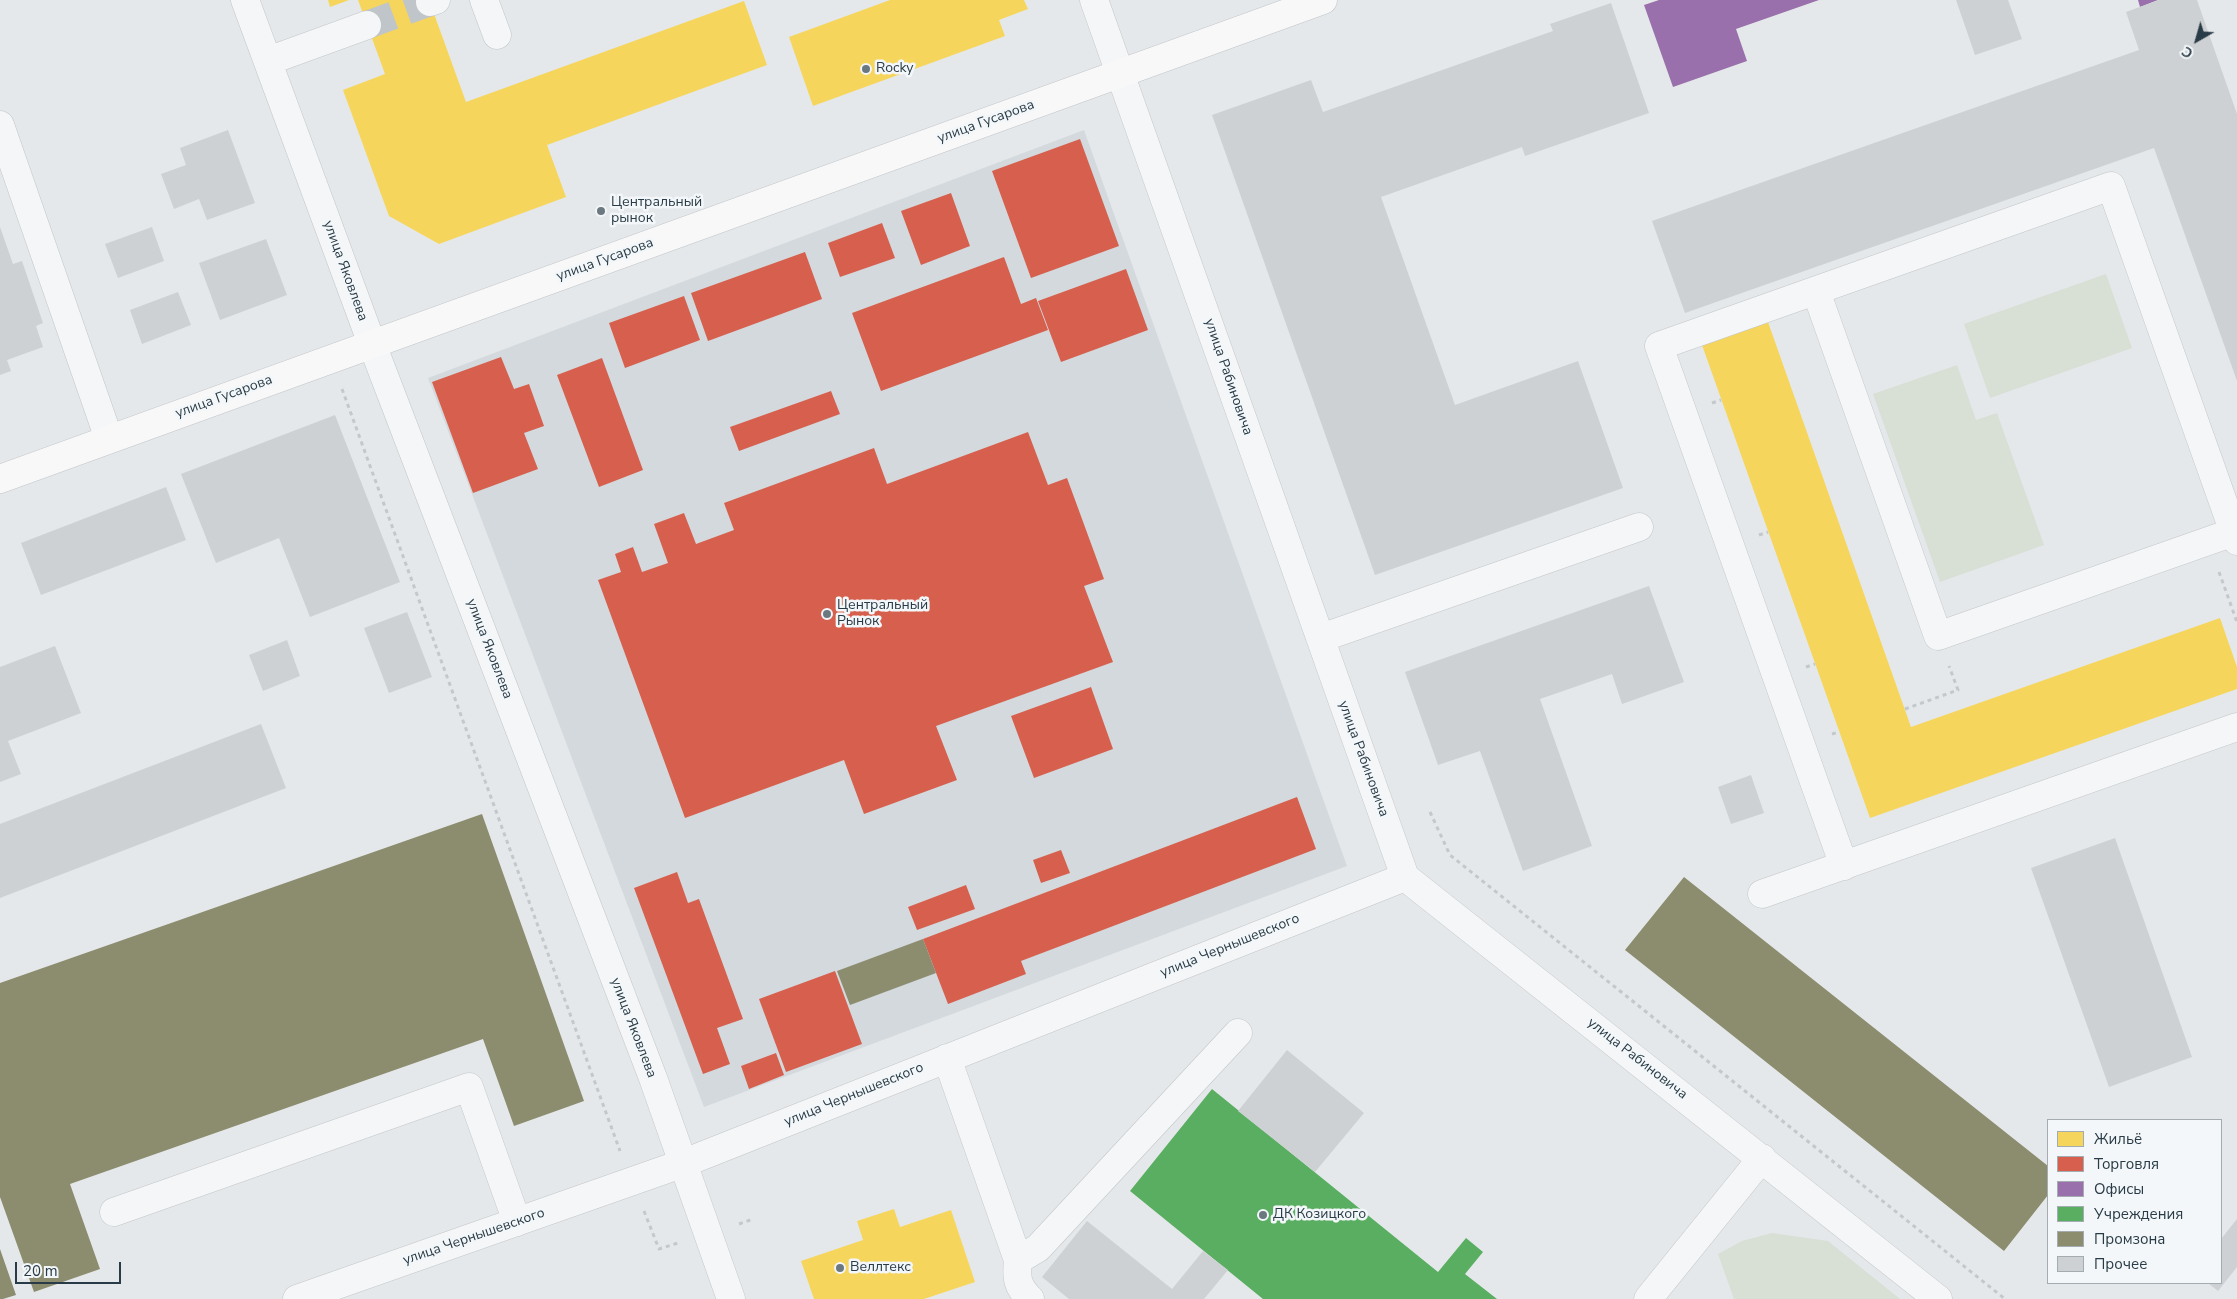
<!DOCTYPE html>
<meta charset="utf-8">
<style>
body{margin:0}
#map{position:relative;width:2237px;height:1299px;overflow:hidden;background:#e5e8ea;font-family:"Nunito Sans",sans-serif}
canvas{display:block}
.legend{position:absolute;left:2047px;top:1119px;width:175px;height:165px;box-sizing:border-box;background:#f3f7f9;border:1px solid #a2acb1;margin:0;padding:6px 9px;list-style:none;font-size:15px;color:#293b46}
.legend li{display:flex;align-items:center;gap:10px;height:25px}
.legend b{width:25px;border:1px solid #a2acb1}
.north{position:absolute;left:2172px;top:15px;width:50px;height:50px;-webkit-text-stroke:4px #f3f7f9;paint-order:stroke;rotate:218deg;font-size:14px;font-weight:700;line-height:20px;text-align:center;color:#293b46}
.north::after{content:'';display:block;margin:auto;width:18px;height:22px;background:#293b46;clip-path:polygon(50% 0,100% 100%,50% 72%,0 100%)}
.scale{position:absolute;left:15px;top:1262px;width:106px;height:22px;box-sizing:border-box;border:2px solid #293b46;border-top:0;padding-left:6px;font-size:15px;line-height:18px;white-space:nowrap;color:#293b46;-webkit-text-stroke:4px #f3f7f9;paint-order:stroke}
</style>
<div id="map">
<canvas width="2237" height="1299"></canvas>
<ul class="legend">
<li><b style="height:14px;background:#f6d55c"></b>Жильё</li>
<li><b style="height:14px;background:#d6604d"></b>Торговля</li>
<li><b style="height:14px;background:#9970ab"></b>Офисы</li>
<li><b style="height:14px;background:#5aae61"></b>Учреждения</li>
<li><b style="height:14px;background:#8c8c6e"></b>Промзона</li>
<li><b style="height:14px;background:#cdd1d3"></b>Прочее</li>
</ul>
<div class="north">С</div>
<div class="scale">20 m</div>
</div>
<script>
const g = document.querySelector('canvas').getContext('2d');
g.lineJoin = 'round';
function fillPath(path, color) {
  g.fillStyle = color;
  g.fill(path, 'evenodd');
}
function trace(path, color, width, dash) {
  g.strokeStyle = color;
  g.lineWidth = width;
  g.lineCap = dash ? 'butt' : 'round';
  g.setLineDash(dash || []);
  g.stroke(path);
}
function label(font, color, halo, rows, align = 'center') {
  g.font = font + ' "Nunito Sans",sans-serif';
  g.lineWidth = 5;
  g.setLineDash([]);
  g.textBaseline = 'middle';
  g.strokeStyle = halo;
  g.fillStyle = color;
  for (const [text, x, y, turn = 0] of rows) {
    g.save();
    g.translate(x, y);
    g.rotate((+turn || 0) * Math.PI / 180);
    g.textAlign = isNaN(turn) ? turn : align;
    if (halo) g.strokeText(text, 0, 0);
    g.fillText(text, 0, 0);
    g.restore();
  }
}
fillPath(new Path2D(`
 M 1084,130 L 1347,866 L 704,1107 L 428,378 Z`), '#d3d9dd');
fillPath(new Path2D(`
 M 2106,274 L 2132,348 L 1990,398 L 1964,324 Z
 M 1957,365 L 1976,420 L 1997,413 L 2044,545 L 1940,582 L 1873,394 Z
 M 1772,1233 L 1828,1241 L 1900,1299 L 1734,1299 L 1718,1254 L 1742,1241 Z`), '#d8dfd5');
fillPath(new Path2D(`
 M 328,0 L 349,0 L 330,7 Z
 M 358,0 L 429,0 L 466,102 L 744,1 L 767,65 L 547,145 L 566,197 L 439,244 L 389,216 L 343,90 L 385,74 Z
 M 890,0 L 1024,0 L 1028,9 L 999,20 L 1005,36 L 813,106 L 789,37 Z
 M 1768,322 L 1911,727 L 2220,618 L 2237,667 L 2237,689 L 1870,818 L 1702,345 Z
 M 894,1209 L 900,1227 L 951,1210 L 975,1282 L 924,1299 L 814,1299 L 801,1261 L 863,1240 L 857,1221 Z`), '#f6d55c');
fillPath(new Path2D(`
 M 1080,139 L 1119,246 L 1031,278 L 992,171 Z
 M 951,193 L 970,246 L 921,265 L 901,211 Z
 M 882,223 L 895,258 L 840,277 L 828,243 Z
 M 805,252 L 822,299 L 708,341 L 691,293 Z
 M 1004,257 L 1021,304 L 1036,298 L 1048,330 L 881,391 L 852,313 Z
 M 1126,269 L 1148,330 L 1061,362 L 1038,301 Z
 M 684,296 L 700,340 L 625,368 L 609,323 Z
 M 501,357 L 514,389 L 529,384 L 544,426 L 524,433 L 538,469 L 473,493 L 432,382 Z
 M 602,358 L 643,470 L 599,487 L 557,375 Z
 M 831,391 L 840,414 L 739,451 L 730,427 Z
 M 1028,432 L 1048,485 L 1067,478 L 1104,579 L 1084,586 L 1113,662 L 936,726 L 957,780 L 864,814 L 844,760 L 685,818 L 598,580 L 621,572 L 615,554 L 633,547 L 642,572 L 668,563 L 654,524 L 684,513 L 696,544 L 734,530 L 724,503 L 874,448 L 887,484 Z
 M 1091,687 L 1113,749 L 1034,778 L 1011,716 Z
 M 1297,797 L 1316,849 L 1021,961 L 1026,974 L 948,1004 L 923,939 Z
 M 1061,850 L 1070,873 L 1041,883 L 1033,860 Z
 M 677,872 L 688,903 L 699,899 L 743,1019 L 717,1028 L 730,1064 L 703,1074 L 634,888 Z
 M 966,885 L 975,909 L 917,930 L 908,907 Z
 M 835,971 L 862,1044 L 786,1072 L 759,999 Z
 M 776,1053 L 784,1075 L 749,1089 L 741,1066 Z`), '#d6604d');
fillPath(new Path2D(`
 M 1659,0 L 1819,0 L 1736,29 L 1747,61 L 1673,87 L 1644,5 Z
 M 2138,0 L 2158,0 L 2140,7 Z`), '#9970ab');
fillPath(new Path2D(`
 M 1212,1089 L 1438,1272 L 1466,1238 L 1483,1252 L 1465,1274 L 1497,1299 L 1263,1299 L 1130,1191 Z`), '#5aae61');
fillPath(new Path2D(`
 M 482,814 L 584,1101 L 514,1126 L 483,1039 L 70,1184 L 100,1269 L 34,1292 L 0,1197 L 0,983 Z
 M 1684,877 L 2048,1166 L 2048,1195 L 2004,1251 L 1625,950 Z
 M 923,939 L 936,973 L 850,1005 L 837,971 Z
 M 0,1249 L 16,1295 L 3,1299 L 0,1299 Z`), '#8c8c6e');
fillPath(new Path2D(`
 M 1956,0 L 2008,0 L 2022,39 L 1975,55 Z
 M 2159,0 L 2197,0 L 2237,114 L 2237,381 L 2154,148 L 1685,313 L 1652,221 L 2139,50 L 2126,12 Z
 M 1611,3 L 1649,113 L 1525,156 L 1522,147 L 1381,197 L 1455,405 L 1578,361 L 1623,488 L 1375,575 L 1212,115 L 1311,80 L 1323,112 L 1553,31 L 1550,24 Z
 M 228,130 L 255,203 L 207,220 L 199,199 L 174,209 L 161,174 L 186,165 L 180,148 Z
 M 0,227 L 13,264 L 22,261 L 43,323 L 36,326 L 43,347 L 7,360 L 11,371 L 0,375 Z
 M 152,227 L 164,261 L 118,278 L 105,244 Z
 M 266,239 L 287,295 L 220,320 L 199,263 Z
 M 178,292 L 191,325 L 142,344 L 130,310 Z
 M 335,415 L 400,582 L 310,617 L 279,538 L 216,563 L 181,474 Z
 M 166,487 L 186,540 L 41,595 L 21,543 Z
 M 1649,586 L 1684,682 L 1622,704 L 1612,674 L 1540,699 L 1592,846 L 1523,871 L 1480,751 L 1438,765 L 1405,672 Z
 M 407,612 L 432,677 L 389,693 L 364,628 Z
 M 287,640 L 300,676 L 263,691 L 249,655 Z
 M 55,646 L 81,713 L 8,741 L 21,774 L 0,782 L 0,667 Z
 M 261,724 L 286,788 L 0,898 L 0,824 Z
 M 1751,775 L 1764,813 L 1731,824 L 1718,787 Z
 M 2115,838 L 2192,1057 L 2109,1087 L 2031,868 Z
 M 1287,1050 L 1364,1113 L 1315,1172 L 1238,1111 Z
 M 2237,1219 L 2237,1267 L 2218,1291 L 2208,1283 L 2221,1283 L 2221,1239 Z
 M 1087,1221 L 1172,1289 L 1203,1251 L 1228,1270 L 1204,1299 L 1069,1299 L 1042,1277 Z`), '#cdd1d3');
trace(new Path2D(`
 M 367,25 L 430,2`), '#bfc5c9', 28, [28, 14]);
const minor = new Path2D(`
 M 245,0 L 372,344 L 653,1078 L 731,1299
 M 484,0 L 497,35
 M 1094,0 L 1405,877 L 1938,1299
 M 430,2 L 436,0
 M 268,61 L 367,25
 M 0,125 L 109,439
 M 1816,291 L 1938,636 L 2234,532
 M 1321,638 L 1639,527
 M 1844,866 L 1659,346 L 2111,186 L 2237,541
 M 1762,894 L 2237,727
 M 947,1058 L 1018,1260 C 1016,1278 1017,1286 1030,1299
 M 114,1212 L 469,1087 L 517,1222
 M 1018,1260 L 1038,1248 L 1238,1033
 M 297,1299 L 684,1163 L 1405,877
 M 1648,1299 L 1762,1158`);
const major = new Path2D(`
 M 0,479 L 1323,0`);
trace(minor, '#c3c6c8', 29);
trace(major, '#c1c5c8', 29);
trace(new Path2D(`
 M 342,389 L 620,1151
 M 1712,403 L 1721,400
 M 1759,535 L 1768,532
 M 2219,572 L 2237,622
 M 1806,667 L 1815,664
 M 1905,709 L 1958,690 L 1949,666
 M 1832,734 L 1839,732
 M 1430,812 L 1450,855 L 2005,1299
 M 644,1211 L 659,1249 L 678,1243
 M 739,1224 L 753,1219`), '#c3c8ca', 3, [4, 4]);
trace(minor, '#f4f6f7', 28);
trace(major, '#f8f8f8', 28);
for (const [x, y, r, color] of [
 [866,69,5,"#6b787f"],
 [601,211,5,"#6b787f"],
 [827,614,5,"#6b787f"],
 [1263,1215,5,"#6b787f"],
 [840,1268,5,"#6b787f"]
]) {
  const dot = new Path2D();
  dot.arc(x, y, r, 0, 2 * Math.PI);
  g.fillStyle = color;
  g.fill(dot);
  trace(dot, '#f3f7f9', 2);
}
label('14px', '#293b46', '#f3f7f9', [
 ["Rocky",876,69],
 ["Центральный",611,203],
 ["рынок",611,219],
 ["Центральный",837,606],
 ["Рынок",837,622],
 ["ДК Козицкого",1273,1215],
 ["Веллтекс",850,1268]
], 'left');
label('14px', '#293b46', '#f3f7f9', [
 ["улица Гусарова",986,122,-20],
 ["улица Гусарова",605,260,-20],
 ["улица Яковлева",345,271,70],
 ["улица Рабиновича",1228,377,71],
 ["улица Гусарова",224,397,-20],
 ["улица Яковлева",489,649,69],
 ["улица Рабиновича",1363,759,70],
 ["улица Чернышевского",1230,946,-22],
 ["улица Яковлева",633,1028,69],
 ["улица Рабиновича",1637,1059,38],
 ["улица Чернышевского",854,1095,-22],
 ["улица Чернышевского",474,1237,-19]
]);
</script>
